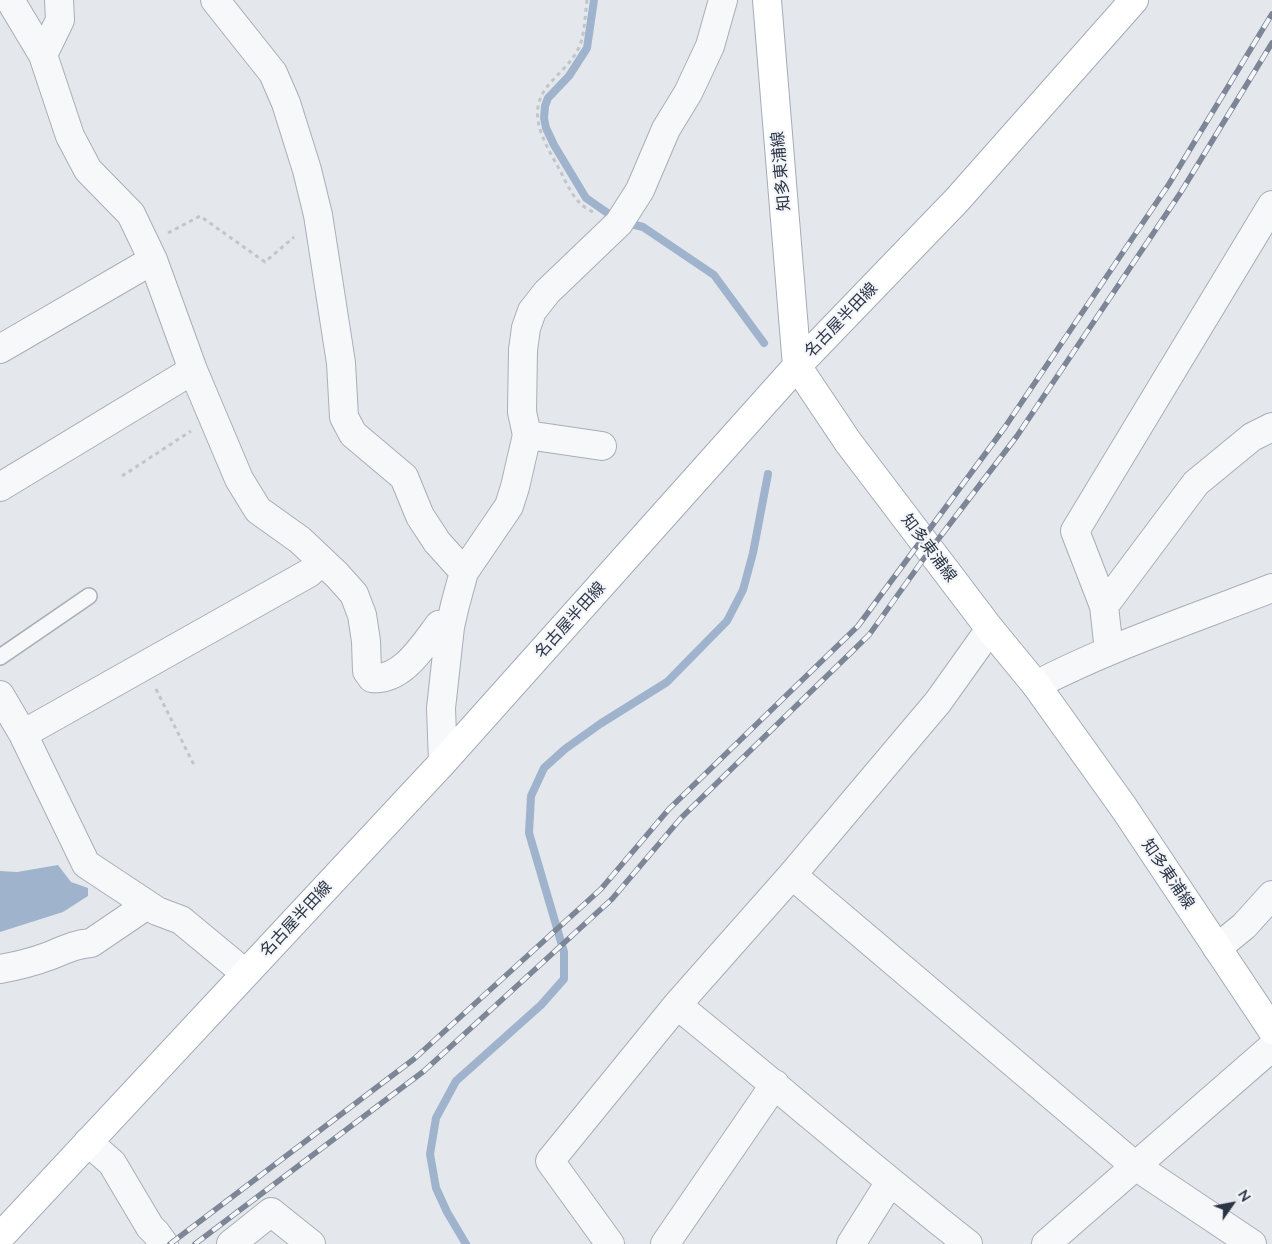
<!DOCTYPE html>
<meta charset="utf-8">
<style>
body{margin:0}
#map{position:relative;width:1272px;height:1244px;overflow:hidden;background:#e4e7ec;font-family:Lato,sans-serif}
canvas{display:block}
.north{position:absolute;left:1207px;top:1179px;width:50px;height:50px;-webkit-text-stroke:4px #f4f6f9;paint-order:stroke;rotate:57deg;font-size:14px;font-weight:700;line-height:20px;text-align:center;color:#2b3445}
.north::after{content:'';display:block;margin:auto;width:18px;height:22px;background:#2b3445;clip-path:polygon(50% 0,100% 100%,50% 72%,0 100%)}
</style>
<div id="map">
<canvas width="1272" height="1244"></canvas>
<div class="north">N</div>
</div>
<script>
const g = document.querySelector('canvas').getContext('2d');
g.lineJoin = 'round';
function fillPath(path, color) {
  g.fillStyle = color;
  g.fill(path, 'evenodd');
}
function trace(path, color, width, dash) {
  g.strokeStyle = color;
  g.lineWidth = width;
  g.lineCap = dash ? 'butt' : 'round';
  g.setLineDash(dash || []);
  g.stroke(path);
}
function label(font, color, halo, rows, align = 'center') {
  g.font = font + ' Lato,"Noto Sans JP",sans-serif';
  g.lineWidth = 4.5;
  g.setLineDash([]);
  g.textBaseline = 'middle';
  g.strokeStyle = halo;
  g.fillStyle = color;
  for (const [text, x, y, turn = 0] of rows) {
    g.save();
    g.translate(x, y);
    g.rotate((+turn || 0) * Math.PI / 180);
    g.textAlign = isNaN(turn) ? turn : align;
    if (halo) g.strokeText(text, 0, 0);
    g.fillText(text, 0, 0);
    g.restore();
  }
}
fillPath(new Path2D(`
 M 58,865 L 71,882 L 88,888 L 88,896 L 63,912 L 0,932 L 0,871 L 17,872 Z`), '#9fb4cc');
trace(new Path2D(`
 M 594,0 L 587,48 L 569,76 L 548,98 L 545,106 L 544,118 L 546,128 L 554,145 L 586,198 L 619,221 L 643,227 L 714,275 L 764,343
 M 466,1244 L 447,1212 L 436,1188 L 430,1154 L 436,1118 L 456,1081 L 541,1005 L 564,979 L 564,952 L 529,833 L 531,796 L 544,768 L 565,749 L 600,724 L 667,682 L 727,621 L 743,590 L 753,553 L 768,474`), '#9fb4cc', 8);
const service = new Path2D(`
 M 0,657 L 89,596`);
const minor = new Path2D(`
 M 10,0 L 43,55 L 70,136 L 88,170 L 131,214 L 153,260 L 193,370 L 239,479 L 258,510 L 300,540 L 337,575 L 354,594 L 362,615 L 366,641 L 367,671 L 372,678 C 402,681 423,646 439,625 L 450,627
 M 215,0 L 273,73 L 286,103 L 307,170 L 318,215 L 341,363 L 344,417 L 353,434 L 404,477 L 420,516 L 437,542 L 464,572
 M 43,55 L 60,20 L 59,0
 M 0,349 L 153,260
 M 527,435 L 602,446
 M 0,487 L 193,370
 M 1104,606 L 1196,483 L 1252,437 L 1272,427
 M 1109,651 L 1104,606 L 1075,531 L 1272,205
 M 1036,685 C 1111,646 1193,619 1272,588
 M 0,695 L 23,734 L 86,864 L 157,911 L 181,920 L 245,973
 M 23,734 L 309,573 L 322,561
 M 443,762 L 441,708 L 450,627 L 455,605 L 464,572 L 509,506 L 515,487 L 527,435 L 522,412 L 523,350 L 526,328 L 532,311 L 547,292 L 619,223 L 640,190 L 666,129 L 688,93 L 710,46 L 723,0
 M 792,875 L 1134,1165 L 1252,1244
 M 1217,948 L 1244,926 L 1272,895
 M 0,969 C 17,966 33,962 49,956 C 64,950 75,944 91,943 L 147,905
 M 677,1005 C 775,1084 869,1166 968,1244
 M 88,1142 L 112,1163 L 150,1227 L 156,1233 L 164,1244
 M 231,1244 L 271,1212 L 311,1244
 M 610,1244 L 550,1161 L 677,1005 L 792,875 L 938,702 L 990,629
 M 665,1244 L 775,1084
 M 851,1244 L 890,1182
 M 1046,1244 L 1272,1047`);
const primary = new Path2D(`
 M 767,0 L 797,366 L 848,442 L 990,629 L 1036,685 L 1124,808 L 1272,1030
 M 0,1237 L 443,762 L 797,366 L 957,200 L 1134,0`);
trace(service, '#a9aeb7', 18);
trace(minor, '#a9aeb7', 30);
trace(primary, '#a3abb8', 30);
trace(new Path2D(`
 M 587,0 C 585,15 585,32 580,45 C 574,60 562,70 552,81 C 525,109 541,136 557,165 C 564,177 570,194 581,204 C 584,207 589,210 593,212
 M 168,233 L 200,216 L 265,262 L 294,237
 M 122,476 L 191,431
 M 156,689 L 194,765`), '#c2c5cb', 3, [4, 4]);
trace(service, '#f7f8fa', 15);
trace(minor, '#f7f8fa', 28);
trace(primary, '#fff', 28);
const rail = new Path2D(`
 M 170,1244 L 414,1059 L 601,889 L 669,809 L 858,626 L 1005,427 L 1169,184 L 1272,14
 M 195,1244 L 424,1071 L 612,899 L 681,818 L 869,635 L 930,550 L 1017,436 L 1181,192 L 1272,43`);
trace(rail, '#7d8696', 5.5);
trace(rail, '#f4f6f9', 4, [11]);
label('16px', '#2b3445', '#f4f6f9', [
 ["知多東浦線",781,171,-95],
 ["名古屋半田線",841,320,-46],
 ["知多東浦線",929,548,53],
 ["名古屋半田線",570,620,-48],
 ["知多東浦線",1168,874,56],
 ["名古屋半田線",296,919,-47]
]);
</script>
